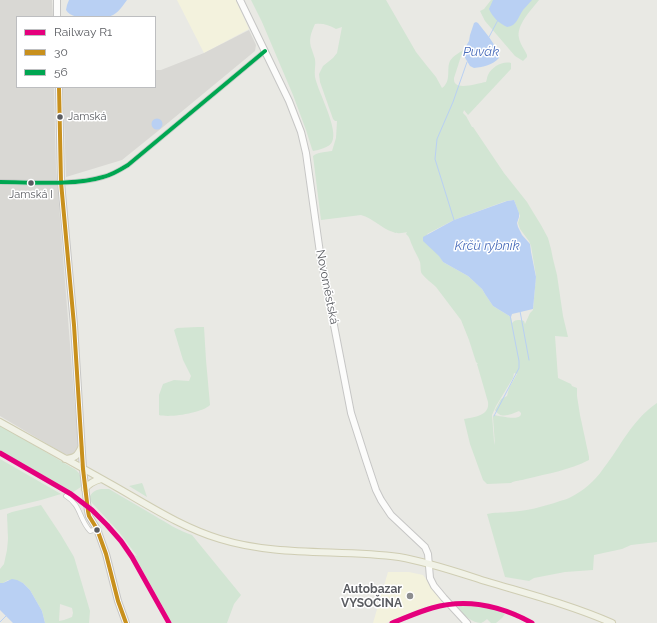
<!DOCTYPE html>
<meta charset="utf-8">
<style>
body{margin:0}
#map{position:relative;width:657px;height:623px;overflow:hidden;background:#e9e9e4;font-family:Raleway,sans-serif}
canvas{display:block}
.legend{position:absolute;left:16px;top:16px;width:140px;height:72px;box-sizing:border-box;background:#fff;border:1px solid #bdbec0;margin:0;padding:5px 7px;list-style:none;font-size:12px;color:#5a5c61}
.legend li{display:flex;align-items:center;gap:8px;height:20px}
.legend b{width:20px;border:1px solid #bdbec0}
</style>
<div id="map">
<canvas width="657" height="623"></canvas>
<ul class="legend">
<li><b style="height:5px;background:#e5007d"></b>Railway R1</li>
<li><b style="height:5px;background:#c8901d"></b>30</li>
<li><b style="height:5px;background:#00a651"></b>56</li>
</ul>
</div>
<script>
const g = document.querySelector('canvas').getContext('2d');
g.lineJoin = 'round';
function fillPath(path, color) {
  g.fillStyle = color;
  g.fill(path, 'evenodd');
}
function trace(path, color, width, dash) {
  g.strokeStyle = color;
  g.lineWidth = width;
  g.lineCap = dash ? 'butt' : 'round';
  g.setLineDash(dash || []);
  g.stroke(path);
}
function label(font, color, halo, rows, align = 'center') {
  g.font = font + ' Raleway,sans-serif';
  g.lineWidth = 3;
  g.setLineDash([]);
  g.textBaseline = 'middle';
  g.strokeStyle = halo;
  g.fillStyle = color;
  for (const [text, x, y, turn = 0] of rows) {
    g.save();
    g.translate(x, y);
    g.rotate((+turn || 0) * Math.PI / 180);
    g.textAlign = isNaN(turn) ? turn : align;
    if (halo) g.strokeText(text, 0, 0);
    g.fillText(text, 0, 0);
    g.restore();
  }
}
fillPath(new Path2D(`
 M 177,0 L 236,0 L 249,29 L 204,53 Z
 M 388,572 L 409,572 L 423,575 L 444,603 L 424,607 L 386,623 L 373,623 Z`), '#f3f2dd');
fillPath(new Path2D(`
 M 0,0 L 52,0 L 53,17 L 17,17 L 17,87 L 54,87 L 56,168 L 78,445 L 77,449 L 74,453 L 69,455 L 64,454 L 0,416 Z
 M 249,30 L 256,45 L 255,51 L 163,127 L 122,160 L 66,177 L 63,87 L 155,87 L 155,70 L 161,70 L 204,53 Z`), '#d9d8d4');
fillPath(new Path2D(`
 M 251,0 L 386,0 L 416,52 L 427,66 L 436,77 L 442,88 C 452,81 446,69 450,61 C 453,56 459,53 463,50 L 454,78 C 454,80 454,83 456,84 C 461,89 479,83 486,82 C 487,79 487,77 488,75 C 492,67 502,61 511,63 L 511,69 L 470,113 L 468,115 L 464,110 L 463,113 L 466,116 L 472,127 L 473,127 L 504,173 L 527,202 L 533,212 L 541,225 L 548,238 L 551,249 L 553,259 L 557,275 L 563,316 L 568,337 L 555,336 L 558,378 L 571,384 L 572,386 L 577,388 L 577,396 L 580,415 L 589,457 L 589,460 C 570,470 546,474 526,479 C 521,481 515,480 511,483 L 487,484 L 483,480 L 470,444 L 464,419 C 474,417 490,416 488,402 L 477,364 L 478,364 L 476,362 L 469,340 L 461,320 L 436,287 C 432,283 426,279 422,274 C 420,271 421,266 420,262 C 418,256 414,251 412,245 C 410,241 410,237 406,234 L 407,232 C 403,233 397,234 393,232 C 382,229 373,218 361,215 L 321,220 L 313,156 C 317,152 326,152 332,151 L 336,138 L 337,121 L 335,121 L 333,119 L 320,82 L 319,74 L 323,66 L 333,58 L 337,53 L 342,27 L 336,29 C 329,25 323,23 315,24 C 311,33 308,40 312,50 C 313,53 314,56 315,59 C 316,65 314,71 315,77 C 318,92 339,129 332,142 C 330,147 319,150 313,151 L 312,149 L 306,130 L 293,95 L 262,22 ZM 514,200 L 520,216 L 518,223 L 520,229 L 529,241 L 531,246 L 536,276 L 533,310 L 530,313 L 525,324 L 524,321 C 519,320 516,319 512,323 L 511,317 L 493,306 L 485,294 L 482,289 L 468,276 L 443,262 L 427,234 L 454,220 L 506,201 ZM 514,373 L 517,374 L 509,388 L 507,396 L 501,399 L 495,410 C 501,420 511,414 519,411 L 521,413 C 521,414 521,415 520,416 C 517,420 499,416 494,415 L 493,417 L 495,445 L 494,441 L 492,415 L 496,406 L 513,378 Z
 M 491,0 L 539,0 C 532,9 516,25 519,38 C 520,44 525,50 527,55 L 527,57 L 523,61 L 515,56 L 485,21 L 480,11 L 484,9 Z
 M 197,327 L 204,327 L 206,360 L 210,405 C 202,413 170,418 159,415 L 159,395 L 163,384 L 174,380 L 189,381 L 191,376 L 183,360 L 174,330 L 177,328 Z
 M 657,403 L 657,542 L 631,545 L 622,549 L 594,555 L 593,570 L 565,572 L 534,578 L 529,581 L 505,577 L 487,514 C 494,512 502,513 509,512 C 526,511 543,507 560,501 C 563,500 568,499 571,497 C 583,491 595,481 603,469 C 622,445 630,422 657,403 Z
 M 0,425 L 76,470 C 82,475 81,480 82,486 L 81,487 L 73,492 L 0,451 Z
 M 0,459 L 61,494 L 41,500 L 0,510 Z
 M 142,483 L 143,485 L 147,497 L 129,486 Z
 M 101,489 L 109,489 C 124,498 140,507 155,516 C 167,523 179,531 192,535 L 241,595 L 234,604 L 227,623 L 172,623 L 134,555 L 137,556 L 119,532 L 92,503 L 89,498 C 92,492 95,490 101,489 Z
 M 41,505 L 61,535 L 74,557 L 90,611 L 89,623 L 45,623 L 42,611 L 30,590 L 23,583 L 17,581 L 8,580 L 3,583 L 0,583 L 0,569 L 4,564 L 7,550 L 8,539 L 7,514 L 12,512 ZM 60,604 L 72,608 L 73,613 L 72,617 L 64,620 L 59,621 Z
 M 459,606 C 469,606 498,608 505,614 L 502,618 L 496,623 L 491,623 L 487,619 C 485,621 483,622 481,623 C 472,623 462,614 457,608 Z`), '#d2e5d3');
fillPath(new Path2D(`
 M 69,0 L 127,0 C 121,8 116,16 107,17 C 94,17 73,21 66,10 L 67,5 Z
 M 493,0 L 532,0 C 529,3 526,7 523,10 C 518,17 517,26 507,27 C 499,23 493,18 489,9 Z
 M 476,22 L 478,23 L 489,37 L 499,52 L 499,58 C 492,65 484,67 474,68 L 470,66 L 464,56 L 465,48 L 469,41 L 470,35 L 474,23 Z
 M151.5 124a5.5 5.5 0 1 1 11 0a5.5 5.5 0 1 1-11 0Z
 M 514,200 L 519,213 L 519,217 L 517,223 L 518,227 L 522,235 L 530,244 L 531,252 L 536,277 L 533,309 L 512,314 L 511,317 L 493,306 L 485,294 L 482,289 L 468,276 L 443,262 L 439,256 L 423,241 L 423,237 L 454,220 L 507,201 Z
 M 12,579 L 17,580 L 23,583 L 30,590 L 42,611 L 45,623 L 13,623 L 0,610 L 0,583 L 3,583 Z`), '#b9d0f3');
trace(new Path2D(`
 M 489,37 L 498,20
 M 454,220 L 435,159 L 437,139 L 453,102 L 467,62
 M 520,311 L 529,360
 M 494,416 L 519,368 L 519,361 L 510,315
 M 0,622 L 6,616`), '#b9d0f3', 1);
const street = new Path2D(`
 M 0,182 C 31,182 73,186 103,177 C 112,175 120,170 128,165 L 265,51
 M 66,496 C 81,505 79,519 90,531 L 97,529`);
const secondary = new Path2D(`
 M 57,0 L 57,17
 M 240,0 L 289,101 L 301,132 L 306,153 L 320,253 L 351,413 L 366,460 L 376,490 L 381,500 L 391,515 L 425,547 L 428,554 L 430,578 L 434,586 L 444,598 L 467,623
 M 59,87 L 61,182 L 74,325 L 83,469 L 88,511 L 89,516 L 97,529 L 106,554 L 118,601 L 126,623`);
const primary = new Path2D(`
 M 0,422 C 36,442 73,463 109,483 C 145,503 180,527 220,539 C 278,557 340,549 399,557 C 428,562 457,572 485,581 C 528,594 571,605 612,623
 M 65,459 C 74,458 77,457 81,448
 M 85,489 C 89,483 94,481 101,479`);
trace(street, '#c6c6c4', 5.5);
trace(secondary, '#c6c6c5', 8);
trace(primary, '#cfcdb3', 8);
trace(street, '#fcfcfb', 4);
trace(secondary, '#fcfcfb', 6);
trace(primary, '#f1f2e7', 6);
trace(new Path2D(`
 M 59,87 L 61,182 L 74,325 L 83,469 L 88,511 L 89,516 L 97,529 L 106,554 L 118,601 L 126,623`), '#c8901d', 4);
trace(new Path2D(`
 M 0,182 C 31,182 73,186 103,177 C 112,175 120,170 128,165 L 265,51`), '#00a651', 4);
trace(new Path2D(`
 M 0,453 L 71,494 L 92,510 L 107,525 L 121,541 L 132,557 L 169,623
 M 392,623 C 405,618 418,612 432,608 C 467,598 501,606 532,623`), '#e5007d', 5);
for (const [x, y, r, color] of [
 [60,117,3.5,"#5a5c61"],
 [31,183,3.5,"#5a5c61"],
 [97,530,3.5,"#5a5c61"],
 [410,596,4,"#8c8d8f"]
]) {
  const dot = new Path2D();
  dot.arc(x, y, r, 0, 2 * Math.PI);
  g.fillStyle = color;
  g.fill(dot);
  trace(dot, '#fff', 1.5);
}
label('11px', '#5a5c61', '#fff', [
 ["Jamská",68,117],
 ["Jamská I",31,195,"center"]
], 'left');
label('12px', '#5a5c61', '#fff', [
 ["Novoměstská",327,287,79]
]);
label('bold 12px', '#5a5c61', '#fff', [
 ["Autobazar",402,589],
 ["VYSOČINA",402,603]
], 'right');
label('italic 13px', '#496cba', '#fff', [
 ["Puvák",481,52],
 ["Krčů rybník",487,246]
]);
</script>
